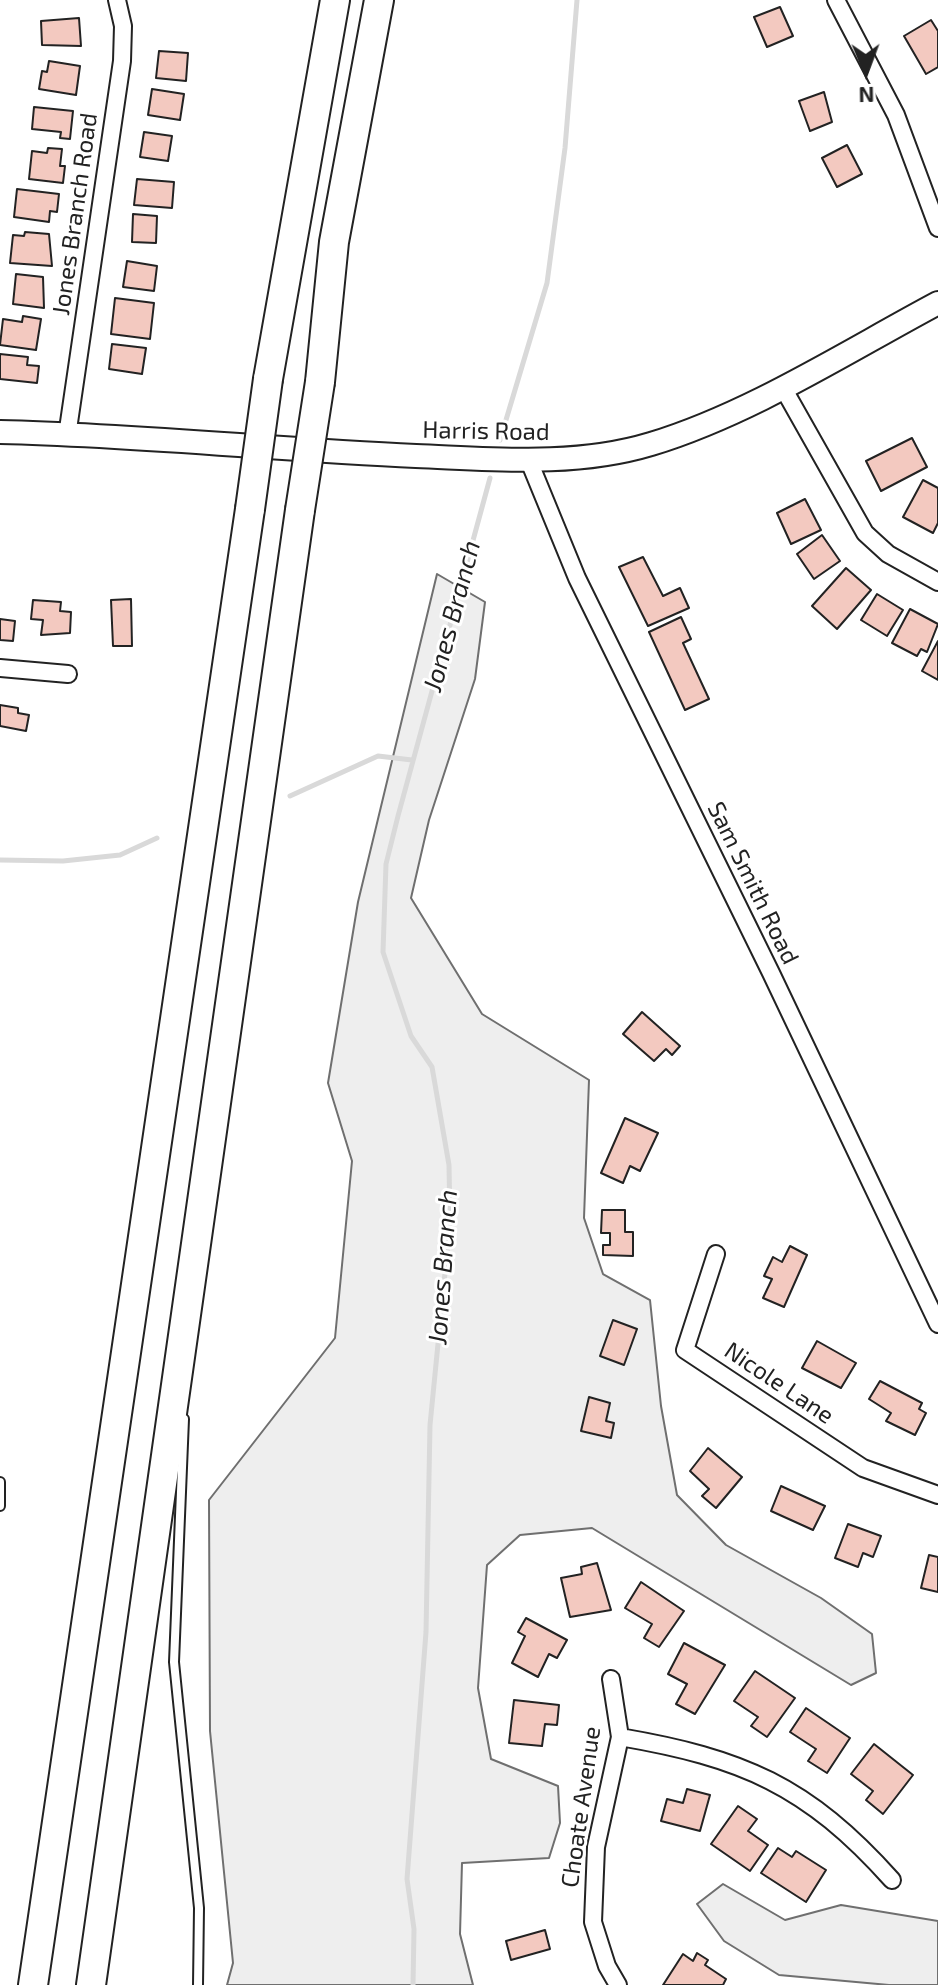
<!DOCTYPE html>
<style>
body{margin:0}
#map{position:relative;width:938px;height:1985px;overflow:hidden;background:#fff;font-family:"Exo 2",sans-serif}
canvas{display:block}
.north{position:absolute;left:826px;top:32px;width:80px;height:80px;-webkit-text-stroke:6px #fff;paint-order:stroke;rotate:179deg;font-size:22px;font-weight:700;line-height:32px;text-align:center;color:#222}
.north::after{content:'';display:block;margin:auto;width:28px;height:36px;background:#222;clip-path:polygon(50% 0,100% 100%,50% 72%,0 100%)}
</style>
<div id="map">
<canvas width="938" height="1985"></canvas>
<div class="north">N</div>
</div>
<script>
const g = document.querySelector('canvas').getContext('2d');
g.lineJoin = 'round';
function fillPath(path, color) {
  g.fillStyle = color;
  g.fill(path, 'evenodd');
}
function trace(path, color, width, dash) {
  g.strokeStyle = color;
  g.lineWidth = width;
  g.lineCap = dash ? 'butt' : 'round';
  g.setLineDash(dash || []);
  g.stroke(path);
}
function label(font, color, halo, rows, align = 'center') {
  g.font = font + ' "Exo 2",sans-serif';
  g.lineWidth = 6;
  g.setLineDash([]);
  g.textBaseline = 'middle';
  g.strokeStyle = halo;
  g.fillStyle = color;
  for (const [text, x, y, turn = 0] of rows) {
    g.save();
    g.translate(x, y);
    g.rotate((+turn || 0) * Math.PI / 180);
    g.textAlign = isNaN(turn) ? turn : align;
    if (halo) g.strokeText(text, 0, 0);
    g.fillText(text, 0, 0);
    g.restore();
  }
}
const green = new Path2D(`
 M 437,574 L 485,602 L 475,679 L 429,820 L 411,898 L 482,1014 L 589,1080 L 584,1218 L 603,1274 L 650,1300 L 661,1406 L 677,1495 L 726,1545 L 821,1598 L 872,1634 L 876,1673 L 851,1685 L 592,1528 L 520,1535 L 487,1565 L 478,1688 L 491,1759 L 558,1786 L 560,1823 L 549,1858 L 462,1863 L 460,1934 L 473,1985 L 227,1985 L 233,1963 L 210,1731 L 209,1500 L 335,1338 L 352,1161 L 328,1083 L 358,902 Z
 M 723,1884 L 785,1920 L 841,1905 L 938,1921 L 938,1985 L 889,1985 L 779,1975 L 724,1941 L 697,1904 Z`);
fillPath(green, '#eee');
trace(green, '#6f6f6f', 2);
trace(new Path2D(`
 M 500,440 L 547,283 L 565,148 L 577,0
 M 290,796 L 378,756 L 412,760
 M 0,860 L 63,861 L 120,855 L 157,838
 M 413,1985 L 414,1929 L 407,1879 L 426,1632 L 430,1425 L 450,1222 L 449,1165 L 432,1067 L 411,1036 L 383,952 L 386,864 L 398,816 L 490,478`), '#d9d9d9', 5);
const building = new Path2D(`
 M 780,7 L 793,36 L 767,47 L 754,17 Z
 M 79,18 L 81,46 L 42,45 L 41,21 Z
 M 931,20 L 938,31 L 938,67 L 926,74 L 904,36 Z
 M 159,51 L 188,53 L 186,81 L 156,78 Z
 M 49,61 L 80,66 L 76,95 L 39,89 L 42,71 L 47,72 Z
 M 152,89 L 184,94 L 180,120 L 148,115 Z
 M 824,92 L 832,122 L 810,131 L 799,101 Z
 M 34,107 L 73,111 L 70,139 L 60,138 L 61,132 L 32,129 Z
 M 144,132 L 172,136 L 168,161 L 140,157 Z
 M 847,145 L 862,174 L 837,187 L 822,158 Z
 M 48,148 L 62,149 L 60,166 L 65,166 L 63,183 L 29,179 L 32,151 L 47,153 Z
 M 137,179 L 174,182 L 172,208 L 134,205 Z
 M 17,189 L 59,194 L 57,212 L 50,211 L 49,222 L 14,217 Z
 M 133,214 L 157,216 L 156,243 L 132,242 Z
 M 25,232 L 49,234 L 52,266 L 10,263 L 13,235 L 24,236 Z
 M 127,261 L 157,266 L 154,291 L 123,287 Z
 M 16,274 L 43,277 L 44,308 L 13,304 Z
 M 115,298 L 154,303 L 150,339 L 111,334 Z
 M 23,316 L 41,319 L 36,350 L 0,345 L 3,319 L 22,322 Z
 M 112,344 L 146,348 L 142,374 L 109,369 Z
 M 0,354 L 28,357 L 27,365 L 39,366 L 37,383 L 0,379 Z
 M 912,438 L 927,467 L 881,491 L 866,461 Z
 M 923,480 L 938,488 L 938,523 L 933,533 L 903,517 Z
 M 805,499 L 821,530 L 791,544 L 777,513 Z
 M 822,535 L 840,561 L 814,579 L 797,554 Z
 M 643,557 L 663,596 L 680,588 L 689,608 L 648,626 L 619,567 Z
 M 846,568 L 871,590 L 837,629 L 812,606 Z
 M 877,594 L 903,610 L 887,636 L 861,620 Z
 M 131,599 L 132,646 L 113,646 L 111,600 Z
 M 33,600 L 61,602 L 60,611 L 71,612 L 70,633 L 41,635 L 43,620 L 31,619 Z
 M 910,609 L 938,624 L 927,652 L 921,649 L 917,656 L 892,643 Z
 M 681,617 L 691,639 L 683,643 L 709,699 L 685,710 L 649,632 Z
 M 0,619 L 15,621 L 13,641 L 0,640 Z
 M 938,641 L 938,680 L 922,671 Z
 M 0,705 L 18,708 L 18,713 L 29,715 L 26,731 L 0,726 Z
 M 642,1012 L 680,1046 L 672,1055 L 666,1049 L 654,1061 L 623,1034 Z
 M 625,1118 L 658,1133 L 640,1171 L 630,1166 L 623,1183 L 601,1173 Z
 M 602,1210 L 625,1210 L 625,1232 L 633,1232 L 633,1256 L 603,1255 L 603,1245 L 610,1245 L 610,1233 L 601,1233 Z
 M 790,1246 L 807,1255 L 784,1307 L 763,1298 L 772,1279 L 764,1276 L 773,1257 L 782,1262 Z
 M 613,1320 L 637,1329 L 624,1365 L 600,1356 Z
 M 817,1341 L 856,1363 L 841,1388 L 802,1368 Z
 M 880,1381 L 922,1403 L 919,1409 L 926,1413 L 915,1435 L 886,1421 L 891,1413 L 869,1399 Z
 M 589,1397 L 610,1403 L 606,1421 L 614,1423 L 611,1438 L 581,1431 Z
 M 708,1448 L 742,1477 L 716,1508 L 702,1496 L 709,1489 L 690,1471 Z
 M 781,1486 L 825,1506 L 813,1530 L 771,1511 Z
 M 848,1524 L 881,1536 L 873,1557 L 863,1553 L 858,1567 L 835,1558 Z
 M 929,1555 L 938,1557 L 938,1592 L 921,1588 Z
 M 597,1563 L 611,1610 L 570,1617 L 561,1578 L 582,1574 L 581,1567 Z
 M 641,1582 L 684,1611 L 659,1647 L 644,1638 L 652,1624 L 625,1608 Z
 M 526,1618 L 567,1640 L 557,1658 L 549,1654 L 538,1677 L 512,1663 L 525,1636 L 518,1632 Z
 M 684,1643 L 725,1665 L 695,1714 L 676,1704 L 687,1684 L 668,1674 Z
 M 755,1671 L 795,1698 L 767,1737 L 751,1726 L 758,1717 L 734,1701 Z
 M 514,1700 L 559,1705 L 557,1725 L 545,1724 L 542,1746 L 509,1743 Z
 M 806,1708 L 850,1738 L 827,1773 L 808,1761 L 816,1749 L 790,1732 Z
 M 874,1744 L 913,1775 L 883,1814 L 866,1800 L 873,1791 L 851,1774 Z
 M 687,1789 L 710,1795 L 700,1831 L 661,1821 L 667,1799 L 683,1803 Z
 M 738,1806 L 757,1819 L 748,1831 L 768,1845 L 750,1871 L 711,1844 Z
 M 778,1848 L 792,1857 L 796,1851 L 826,1870 L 806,1902 L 761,1873 Z
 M 545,1930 L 550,1949 L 511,1960 L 506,1941 Z
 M 697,1953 L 708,1960 L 705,1965 L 726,1979 L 723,1985 L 663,1985 L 683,1954 L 693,1961 Z`);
fillPath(building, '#f3c9c0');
trace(building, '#222', 2);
const lane = new Path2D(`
 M 184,1419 L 174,1662 L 199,1908 L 198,1985
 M 0,1482 L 0,1506`);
const street = new Path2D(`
 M 836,0 L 896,115 L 938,228
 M 782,386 L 865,533 L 888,554 L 938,582
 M 67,436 L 122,61 L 123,26 L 117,0
 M 529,461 L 577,578 L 771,973 L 938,1324
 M 0,668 L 68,674
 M 716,1254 L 685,1350 L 863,1468 L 938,1495
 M 611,1679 L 620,1737 L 596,1847 L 593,1922 L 607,1966 L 618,1985
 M 620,1737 C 742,1758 807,1785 892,1880`);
const secondary = new Path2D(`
 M 0,432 C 139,435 278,450 416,456 C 494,459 575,467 651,444 C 750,414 846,352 938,303`);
const highway = new Path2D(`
 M 268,379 L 335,0
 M 320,382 L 334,242 L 379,0
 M 33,1985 L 250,509
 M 91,1985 L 300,510`);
trace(lane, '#222', 12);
trace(street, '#222', 20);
trace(secondary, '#222', 26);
trace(highway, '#222', 32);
trace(lane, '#fff', 8);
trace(street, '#fff', 16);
trace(secondary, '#fff', 22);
trace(highway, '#fff', 28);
const highwayBridge = new Path2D(`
 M 250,509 L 268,379
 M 300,510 L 320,382`);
trace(highwayBridge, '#222', 32, []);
trace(highwayBridge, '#fff', 28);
label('24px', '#222', '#fff', [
 ["Jones Branch Road",75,214,-82],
 ["Harris Road",486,431,1],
 ["Sam Smith Road",753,883,64],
 ["Nicole Lane",779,1383,34],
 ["Choate Avenue",581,1807,-82]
]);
label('italic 26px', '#222', '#fff', [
 ["Jones Branch",452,616,-75],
 ["Jones Branch",443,1267,-86]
]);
</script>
